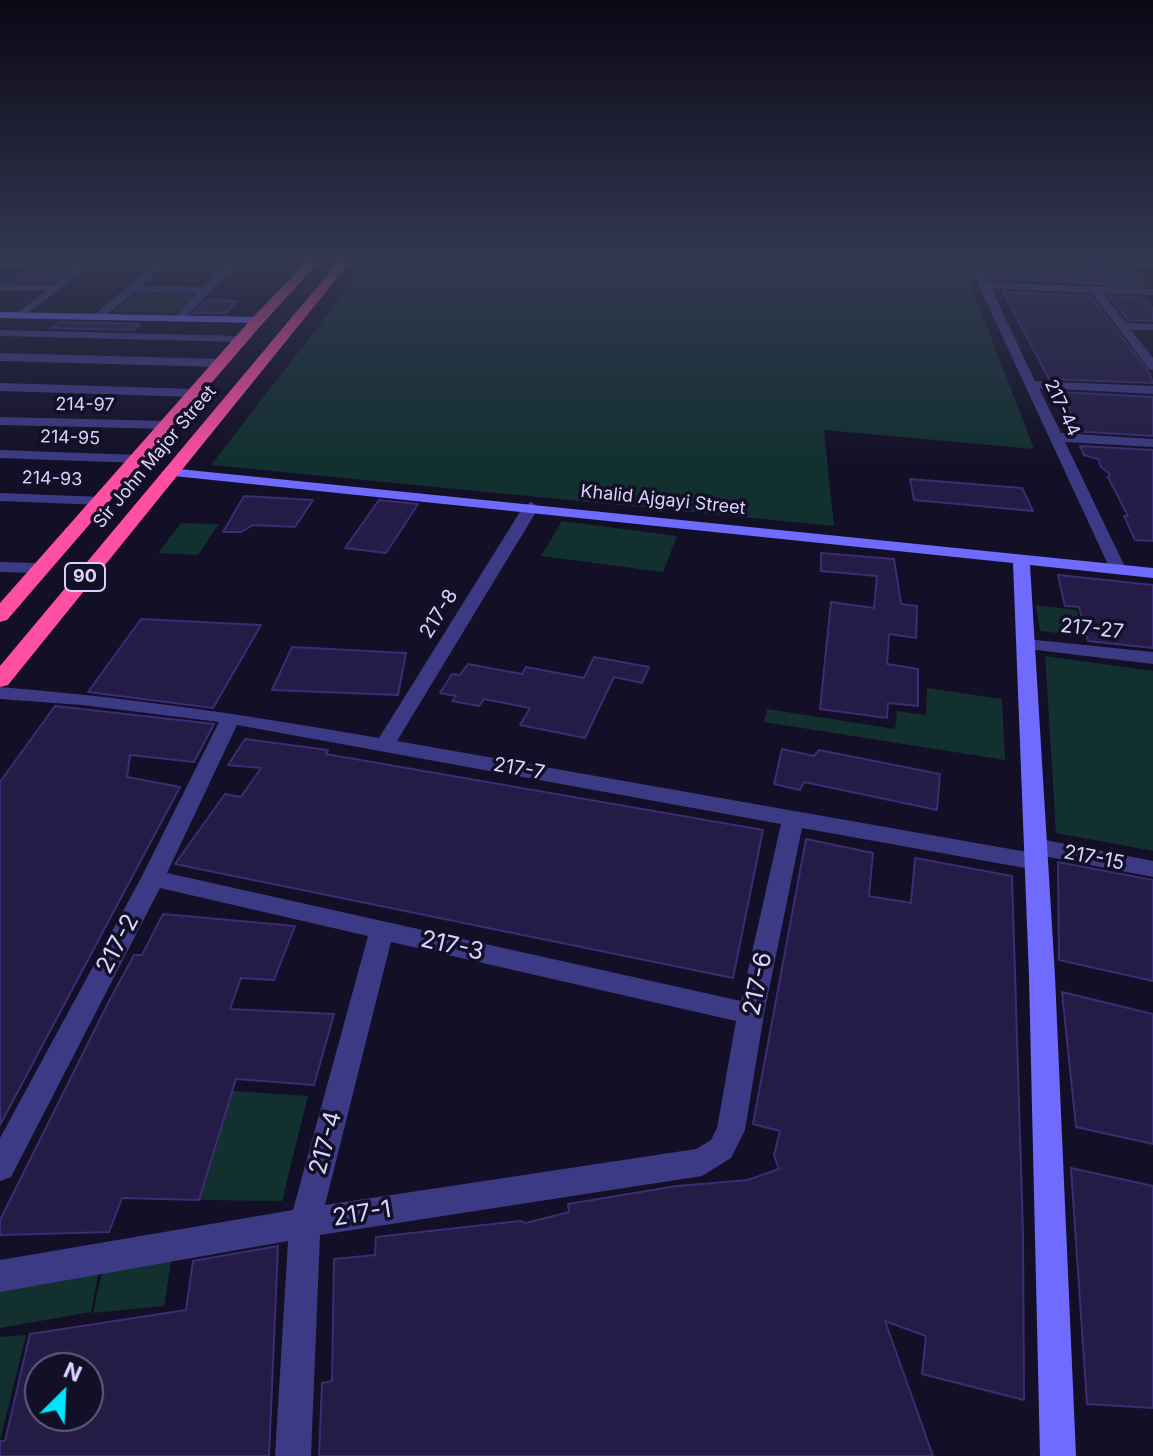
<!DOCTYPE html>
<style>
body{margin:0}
#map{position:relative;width:1153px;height:1456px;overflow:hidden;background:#130f26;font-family:Inter,sans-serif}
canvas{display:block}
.north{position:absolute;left:24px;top:1352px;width:80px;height:80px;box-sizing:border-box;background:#130f26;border:2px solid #625e7d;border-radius:50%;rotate:24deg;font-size:22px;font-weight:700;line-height:32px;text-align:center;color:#d9d4ff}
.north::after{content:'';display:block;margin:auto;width:28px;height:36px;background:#00e5ff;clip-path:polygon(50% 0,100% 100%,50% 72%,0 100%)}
</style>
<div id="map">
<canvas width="1153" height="1456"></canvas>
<div class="north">N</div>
</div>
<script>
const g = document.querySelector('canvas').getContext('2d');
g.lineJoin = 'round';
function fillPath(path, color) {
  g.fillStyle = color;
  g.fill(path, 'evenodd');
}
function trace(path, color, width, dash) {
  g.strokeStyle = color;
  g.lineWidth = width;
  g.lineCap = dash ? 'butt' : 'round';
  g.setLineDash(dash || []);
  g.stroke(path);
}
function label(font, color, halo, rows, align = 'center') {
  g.font = font + ' Inter,sans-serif';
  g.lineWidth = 7;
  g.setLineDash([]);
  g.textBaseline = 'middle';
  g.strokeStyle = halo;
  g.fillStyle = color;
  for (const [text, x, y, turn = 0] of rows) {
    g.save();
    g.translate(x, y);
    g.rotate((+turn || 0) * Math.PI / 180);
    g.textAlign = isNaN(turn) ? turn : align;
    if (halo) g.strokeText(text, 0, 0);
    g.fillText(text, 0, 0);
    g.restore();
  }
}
fillPath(new Path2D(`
 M 368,262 L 962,262 L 1034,449 L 824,430 L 834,526 L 211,465 Z
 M 136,293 L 196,294 L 177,313 L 114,312 Z
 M 562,521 L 677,536 L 663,572 L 541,556 Z
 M 181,523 L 219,524 L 198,555 L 158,553 Z
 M 1036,605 L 1077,610 L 1082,636 L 1040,631 Z
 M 1045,656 L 1153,671 L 1153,851 L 1056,833 Z
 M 927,688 L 1002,699 L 1005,760 L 764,722 L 767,709 L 895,729 L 897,711 L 926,715 Z
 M 233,1091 L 308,1096 L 282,1201 L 199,1200 Z
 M 172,1256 L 164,1306 L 93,1313 L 104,1263 Z
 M 100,1264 L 91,1312 L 0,1328 L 0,1281 Z
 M 26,1335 L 1,1437 L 0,1437 L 0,1337 Z`), '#12302f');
const building = new Path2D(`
 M 988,262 L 1036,263 L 1043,268 L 1132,271 L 1144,286 L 996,279 Z
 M 30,271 L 67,272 L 53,282 L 16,281 Z
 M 1003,292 L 1090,296 L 1149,372 L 1153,383 L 1049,379 Z
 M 1109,296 L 1143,298 L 1153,309 L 1153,321 L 1128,320 Z
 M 206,300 L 237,301 L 225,313 L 194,313 Z
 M 60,322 L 140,324 L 133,330 L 51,328 Z
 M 1058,392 L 1153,397 L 1153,436 L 1072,431 L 1065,416 L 1073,417 Z
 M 1080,446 L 1153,450 L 1153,541 L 1135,540 L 1124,516 L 1128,516 L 1108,477 L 1110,474 L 1101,467 L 1098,459 L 1084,455 Z
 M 910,479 L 1022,488 L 1033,511 L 914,500 Z
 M 244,496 L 313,500 L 295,527 L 253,525 L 241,532 L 223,532 Z
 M 379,500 L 418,504 L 386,553 L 345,548 Z
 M 821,553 L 894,559 L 901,604 L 917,606 L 916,638 L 889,634 L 887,664 L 918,669 L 918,706 L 888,703 L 887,718 L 820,709 L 831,602 L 874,608 L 877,576 L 821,571 Z
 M 1058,575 L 1153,585 L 1153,648 L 1088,641 L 1079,607 L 1065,606 Z
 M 141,619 L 261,625 L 213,708 L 88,692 Z
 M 292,647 L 406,653 L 398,695 L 272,690 Z
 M 594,657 L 649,667 L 642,683 L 614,677 L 585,738 L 520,725 L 530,708 L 484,699 L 479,706 L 452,701 L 456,696 L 440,693 L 452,674 L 460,675 L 468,664 L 522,674 L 526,667 L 584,678 Z
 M 55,706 L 214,724 L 194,762 L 130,755 L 127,777 L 180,787 L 0,1125 L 0,782 Z
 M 245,739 L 328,750 L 326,754 L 763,830 L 733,978 L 175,864 L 225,794 L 241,797 L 261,768 L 228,765 Z
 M 782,749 L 814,756 L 819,750 L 940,774 L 937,810 L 804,782 L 800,790 L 774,784 Z
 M 806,839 L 873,853 L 869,896 L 911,903 L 915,858 L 1012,876 L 1023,1234 L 1024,1400 L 922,1374 L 926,1336 L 885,1321 L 933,1456 L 319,1456 L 322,1383 L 332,1381 L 334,1259 L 375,1255 L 376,1237 L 520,1221 L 526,1223 L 569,1212 L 568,1204 L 677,1186 L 748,1180 L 779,1169 L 774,1155 L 780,1131 L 753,1124 Z
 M 1058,862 L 1153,880 L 1153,981 L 1059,960 Z
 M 163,914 L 295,926 L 274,980 L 241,978 L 230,1009 L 334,1014 L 314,1085 L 236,1079 L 199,1200 L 122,1198 L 109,1232 L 0,1235 L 0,1220 L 107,1005 L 134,955 L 142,955 Z
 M 1062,992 L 1153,1014 L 1153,1144 L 1076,1127 Z
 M 1071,1168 L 1153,1186 L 1153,1408 L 1087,1404 Z
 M 278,1246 L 269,1456 L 0,1456 L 0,1441 L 5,1441 L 30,1334 L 186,1310 L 193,1261 ZM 40,1368 L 88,1368 L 88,1416 L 40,1416 Z`);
fillPath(building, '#241b47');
trace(building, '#3b2d73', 2);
fillPath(new Path2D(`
 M 0,262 L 84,263 L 96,262 L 21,318 L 17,317 L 17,313 L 46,291 L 0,290 L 0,284 L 54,285 L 76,269 L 0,267 Z
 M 157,262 L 168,262 L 141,286 L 203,287 L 228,262 L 238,262 L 183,320 L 174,318 L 197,293 L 134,292 L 102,319 L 94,319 L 94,315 Z
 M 968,262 L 978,262 L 988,282 L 1153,289 L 1153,295 L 1103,293 L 1126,323 L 1153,324 L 1153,330 L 1131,330 L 1153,358 L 1153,370 L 1149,369 L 1092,293 L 991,288 L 1035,381 L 1153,386 L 1153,394 L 1039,388 L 1061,433 L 1153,439 L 1153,447 L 1065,442 L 1126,569 L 1124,572 L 1112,572 L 1110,569 Z
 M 1038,262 L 1153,263 L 1153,269 L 1043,265 Z
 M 0,330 L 242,336 L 248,339 L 242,342 L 0,336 Z
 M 0,353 L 221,359 L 227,363 L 221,367 L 0,361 Z
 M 0,383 L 196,389 L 202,393 L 196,397 L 0,391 Z
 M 0,417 L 169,421 L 176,425 L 169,429 L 0,425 Z
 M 0,450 L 139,455 L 146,459 L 139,463 L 0,458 Z
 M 0,493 L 102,497 L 109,501 L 102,505 L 0,501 Z
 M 531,502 L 539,507 L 397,741 L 1033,853 L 1024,846 L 1027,840 L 1035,838 L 1153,861 L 1153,877 L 1038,855 L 1047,862 L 1044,868 L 1036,870 L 802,828 L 764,1014 L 745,1130 L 731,1158 L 702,1176 L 320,1235 L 311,1456 L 275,1456 L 288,1241 L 0,1292 L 0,1260 L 293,1210 L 368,936 L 160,888 L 11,1177 L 0,1181 L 0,1138 L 141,878 L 219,722 L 82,705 L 0,699 L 0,687 C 128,697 253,716 379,738 L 523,507 ZM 237,725 L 781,824 L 741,1001 L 167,873 ZM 391,942 L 736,1021 L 717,1128 L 711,1140 L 696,1149 L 325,1205 Z
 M 0,562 L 39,563 L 47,568 L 39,573 L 0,572 Z
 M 1026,639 L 1153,652 L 1153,664 L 1020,648 L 1017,644 L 1020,640 Z`), '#3d3a85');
fillPath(new Path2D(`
 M 0,312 L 258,317 L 263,320 L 258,323 L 0,318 Z
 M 169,468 L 1153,568 L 1153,578 L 1030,565 L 1055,976 L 1076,1456 L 1040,1456 L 1029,976 L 1013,563 L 164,475 L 162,472 Z`), '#6f6bff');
fillPath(new Path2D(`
 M 307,262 L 319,262 L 263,323 L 7,620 L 0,622 L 0,603 L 253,317 Z
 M 338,262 L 350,262 L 8,685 L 0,687 L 0,666 Z`), '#ff4fa3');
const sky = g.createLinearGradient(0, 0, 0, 466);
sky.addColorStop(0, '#0a0815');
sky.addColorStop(0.56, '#333752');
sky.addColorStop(1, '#33375200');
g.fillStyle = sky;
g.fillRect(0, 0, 1153, 466);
label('18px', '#d9d4ff', '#130f26', [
 ["214-97",85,405,1],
 ["217-44",1062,408,65],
 ["214-95",70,438,2],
 ["Sir John Major Street",155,457,-50],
 ["214-93",52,479,2],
 ["Khalid Ajgayi Street",663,500,6]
]);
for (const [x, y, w] of [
 [85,577,40]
]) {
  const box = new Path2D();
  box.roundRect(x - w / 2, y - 14, w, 28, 6);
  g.fillStyle = '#130f26';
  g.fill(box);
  trace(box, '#d9d4ff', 2);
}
label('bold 18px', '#d9d4ff', null, [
 ["90",85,577]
]);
label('20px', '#d9d4ff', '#130f26', [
 ["217-8",439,614,-58],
 ["217-27",1092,629,6],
 ["217-7",519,769,10],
 ["217-15",1094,858,11]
]);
label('24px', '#d9d4ff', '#130f26', [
 ["217-2",118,944,-62],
 ["217-3",452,946,13],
 ["217-6",758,984,-78],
 ["217-4",326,1143,-75],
 ["217-1",362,1214,-9]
]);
</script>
